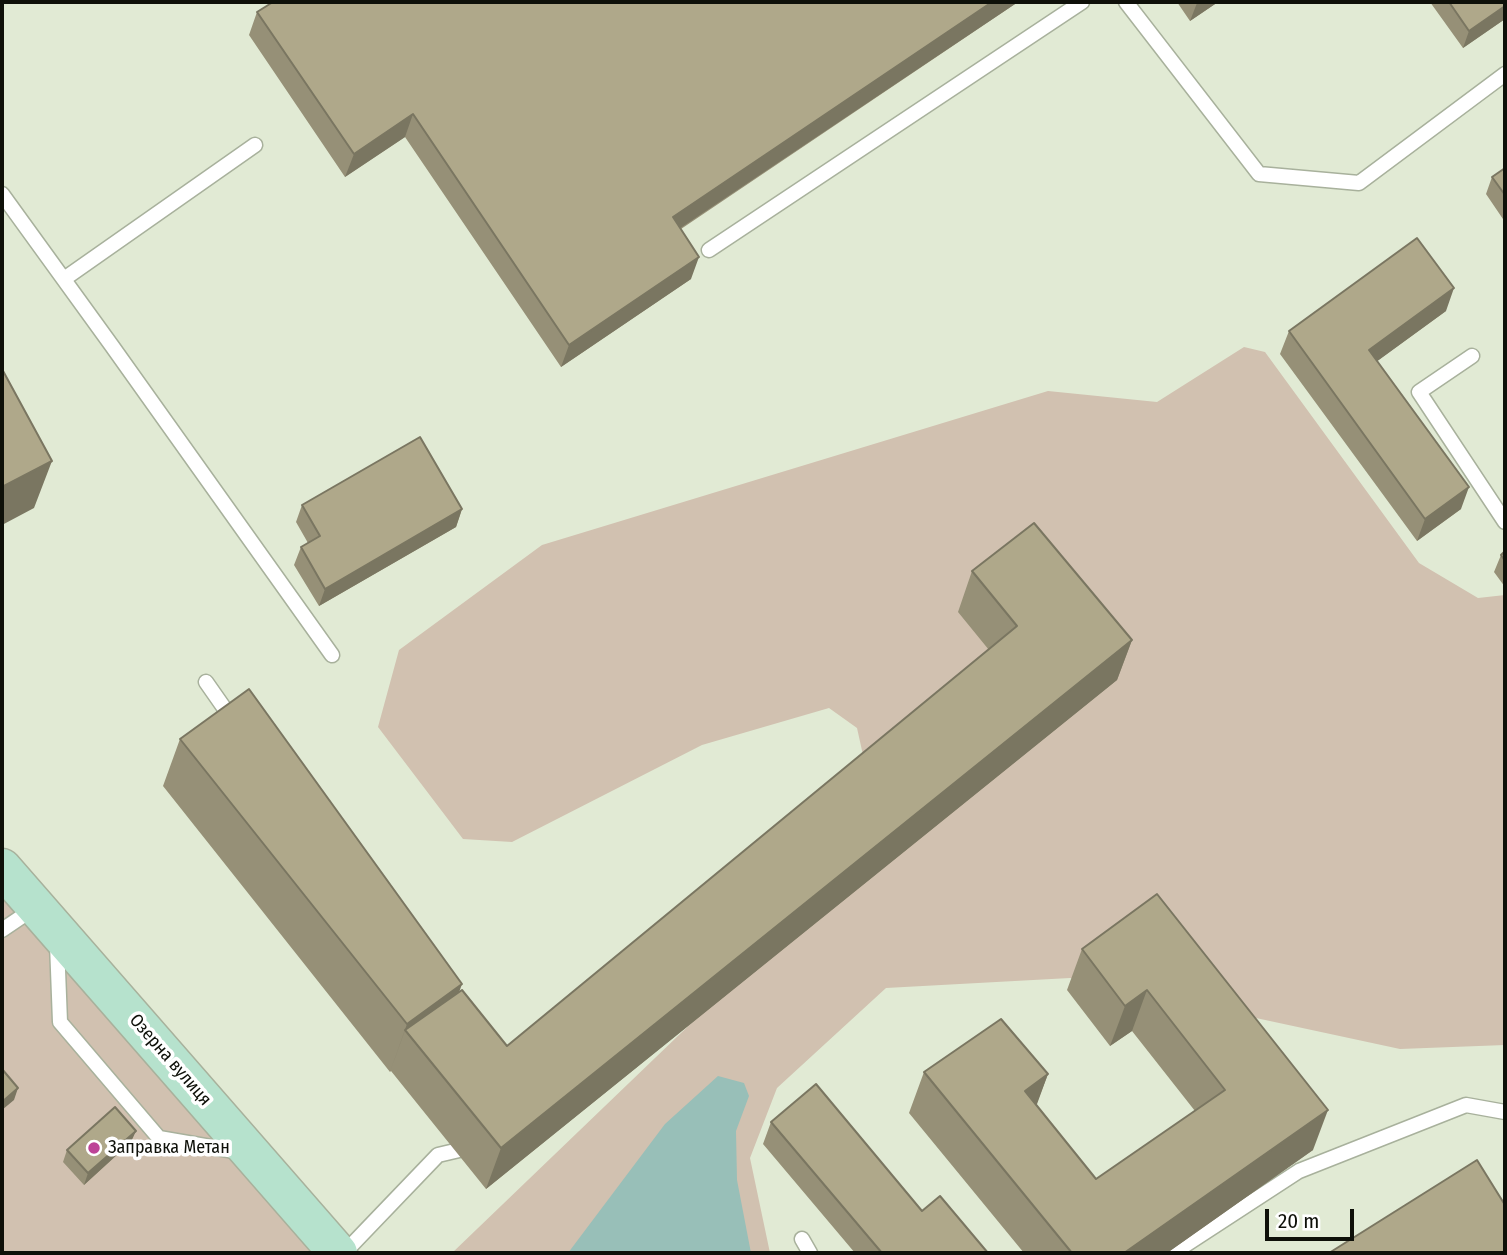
<!DOCTYPE html>
<meta charset="utf-8">
<style>
body{margin:0}
#map{position:relative;width:1507px;height:1255px;overflow:hidden;background:#e1ead4;font-family:"Fira Sans Condensed",sans-serif}
canvas{display:block}
.frame{position:absolute;inset:0;border:4px solid #0e1009;pointer-events:none}
.scale{position:absolute;left:1265px;top:1209px;width:89px;height:32px;box-sizing:border-box;border:4px solid #0e1009;border-top:0;padding-left:9px;font-size:21px;line-height:24px;white-space:nowrap;color:#0e1009;-webkit-text-stroke:5px #fff;paint-order:stroke}
</style>
<div id="map">
<canvas width="1507" height="1255"></canvas>
<div class="frame"></div>
<div class="scale">20 m</div>
</div>
<script>
const g = document.querySelector('canvas').getContext('2d');
g.lineJoin = 'round';
function fillPath(path, color) {
  g.fillStyle = color;
  g.fill(path, 'evenodd');
}
function trace(path, color, width, dash) {
  g.strokeStyle = color;
  g.lineWidth = width;
  g.lineCap = dash ? 'butt' : 'round';
  g.setLineDash(dash || []);
  g.stroke(path);
}
function label(font, color, halo, rows, align = 'center') {
  g.font = font + ' "Fira Sans Condensed",sans-serif';
  g.lineWidth = 7;
  g.setLineDash([]);
  g.textBaseline = 'middle';
  g.strokeStyle = halo;
  g.fillStyle = color;
  for (const [text, x, y, turn = 0] of rows) {
    g.save();
    g.translate(x, y);
    g.rotate((+turn || 0) * Math.PI / 180);
    g.textAlign = isNaN(turn) ? turn : align;
    if (halo) g.strokeText(text, 0, 0);
    g.fillText(text, 0, 0);
    g.restore();
  }
}
fillPath(new Path2D(`
 M 1244,347 L 1265,352 L 1419,563 L 1478,598 L 1505,595 L 1505,1045 L 1400,1049 L 1070,978 L 886,988 L 777,1088 L 750,1158 L 770,1253 L 452,1253 L 782,936 L 871,791 L 857,728 L 829,708 L 702,745 L 512,842 L 463,839 L 378,727 L 399,650 L 542,545 L 1048,391 L 1157,402 Z
 M 2,888 L 320,1253 L 2,1253 Z`), '#d1c1b0');
fillPath(new Path2D(`
 M 718,1076 L 744,1083 L 749,1096 L 736,1131 L 737,1180 L 751,1253 L 568,1253 L 665,1124 Z`), '#98bfb8');
const lane = new Path2D(`
 M 1126,2 L 1259,174 L 1359,183 L 1505,74
 M 2,194 L 112,346 L 332,655
 M 709,250 L 1082,2
 M 64,279 L 255,145
 M 1472,356 L 1419,392 L 1505,522
 M 206,682 L 234,722
 M 2,930 L 36,907
 M 57,944 L 60,1022 L 159,1138 L 240,1152
 M 802,1239 L 810,1253
 M 344,1253 L 438,1155 L 472,1147
 M 1173,1253 L 1299,1171 L 1466,1105 L 1505,1112`);
const secondary = new Path2D(`
 M 2,868 L 338,1253`);
trace(lane, '#a8b19c', 17);
trace(secondary, '#a8b19c', 41);
trace(lane, '#fff', 14);
trace(secondary, '#b6e2cd', 38);
fillPath(new Path2D(`
 M 273,2 L 1018,2 L 681,229 L 691,279 L 561,367 L 405,137 L 345,177 L 249,35 L 257,12 Z
 M 1177,2 L 1218,2 L 1190,21 Z
 M 1430,2 L 1505,2 L 1505,19 L 1463,48 Z
 M 1505,168 L 1505,222 L 1486,194 L 1492,177 Z
 M 1446,311 L 1377,361 L 1461,509 L 1417,541 L 1280,354 L 1289,331 Z
 M 302,505 L 462,509 L 456,527 L 319,606 L 294,565 L 301,547 L 308,543 L 296,522 Z
 M 1505,551 L 1505,587 L 1494,572 L 1501,555 Z
 M 972,571 L 1132,640 L 1117,680 L 486,1189 L 391,1071 L 390,1072 L 163,786 L 180,739 L 460,992 L 507,1046 L 989,650 L 958,612 Z
 M 1157,894 L 1313,1150 L 1167,1253 L 1024,1253 L 909,1113 L 924,1072 L 1048,1074 L 1036,1105 L 1096,1179 L 1195,1111 L 1132,1031 L 1110,1046 L 1067,990 L 1082,949 Z
 M 771,1122 L 922,1211 L 988,1253 L 855,1253 L 763,1144 Z
 M 131,1142 L 84,1185 L 63,1162 L 67,1150 Z`), '#969077');
fillPath(new Path2D(`
 M 992,2 L 1018,2 L 664,239 L 673,217 Z
 M 1199,2 L 1218,2 L 1190,21 L 1197,3 Z
 M 1505,6 L 1505,19 L 1463,48 L 1469,31 Z
 M 413,114 L 405,137 L 345,177 L 354,154 Z
 M 699,257 L 691,279 L 561,367 L 569,345 Z
 M 1454,288 L 1446,311 L 1361,373 L 1369,350 Z
 M 52,461 L 34,508 L 2,525 L 2,487 Z
 M 1469,487 L 1461,509 L 1417,541 L 1425,519 Z
 M 462,509 L 456,527 L 319,606 L 325,589 Z
 M 1132,640 L 1117,680 L 486,1189 L 501,1148 Z
 M 462,984 L 445,1032 L 405,1030 L 390,1072 L 407,1024 Z
 M 1147,990 L 1132,1031 L 1110,1046 L 1125,1006 Z
 M 1048,1074 L 1033,1115 L 1025,1091 Z
 M 18,1088 L 14,1100 L 2,1110 L 2,1102 Z
 M 1328,1110 L 1313,1150 L 1167,1253 L 1124,1253 Z
 M 136,1131 L 131,1142 L 84,1185 L 88,1173 Z`), '#7a7661');
const building = new Path2D(`
 M 273,2 L 992,2 L 673,217 L 699,257 L 569,345 L 413,114 L 354,154 L 257,12 Z
 M 1449,2 L 1505,2 L 1505,6 L 1469,31 Z
 M 1505,168 L 1505,195 L 1492,177 Z
 M 1417,238 L 1454,288 L 1369,350 L 1469,487 L 1425,519 L 1289,331 Z
 M 2,369 L 52,461 L 2,487 Z
 M 420,437 L 462,509 L 325,589 L 301,547 L 320,536 L 302,505 Z
 M 1034,523 L 1132,640 L 501,1148 L 405,1030 L 462,990 L 507,1046 L 1017,626 L 972,571 Z
 M 1505,551 L 1505,561 L 1501,555 Z
 M 249,689 L 462,984 L 407,1024 L 180,739 Z
 M 1157,894 L 1328,1110 L 1124,1253 L 1072,1253 L 924,1072 L 1001,1019 L 1048,1074 L 1025,1091 L 1096,1179 L 1225,1090 L 1147,990 L 1125,1006 L 1082,949 Z
 M 2,1069 L 18,1088 L 2,1102 Z
 M 816,1084 L 922,1211 L 940,1196 L 988,1253 L 882,1253 L 771,1122 Z
 M 115,1107 L 136,1131 L 88,1173 L 67,1150 Z
 M 1477,1160 L 1505,1205 L 1505,1253 L 1329,1253 Z`);
fillPath(building, '#afa88a');
trace(building, '#7a7661', 2);
for (const [x, y, r, color] of [
 [94,1148,7,"#bd4397"]
]) {
  const dot = new Path2D();
  dot.arc(x, y, r, 0, 2 * Math.PI);
  g.fillStyle = color;
  g.fill(dot);
  trace(dot, '#fff', 2.5);
}
label('18px', '#0e1009', '#fff', [
 ["Озерна вулиця",170,1060,49]
]);
label('18px', '#0e1009', '#fff', [
 ["Заправка Метан",108,1148]
], 'left');
</script>
